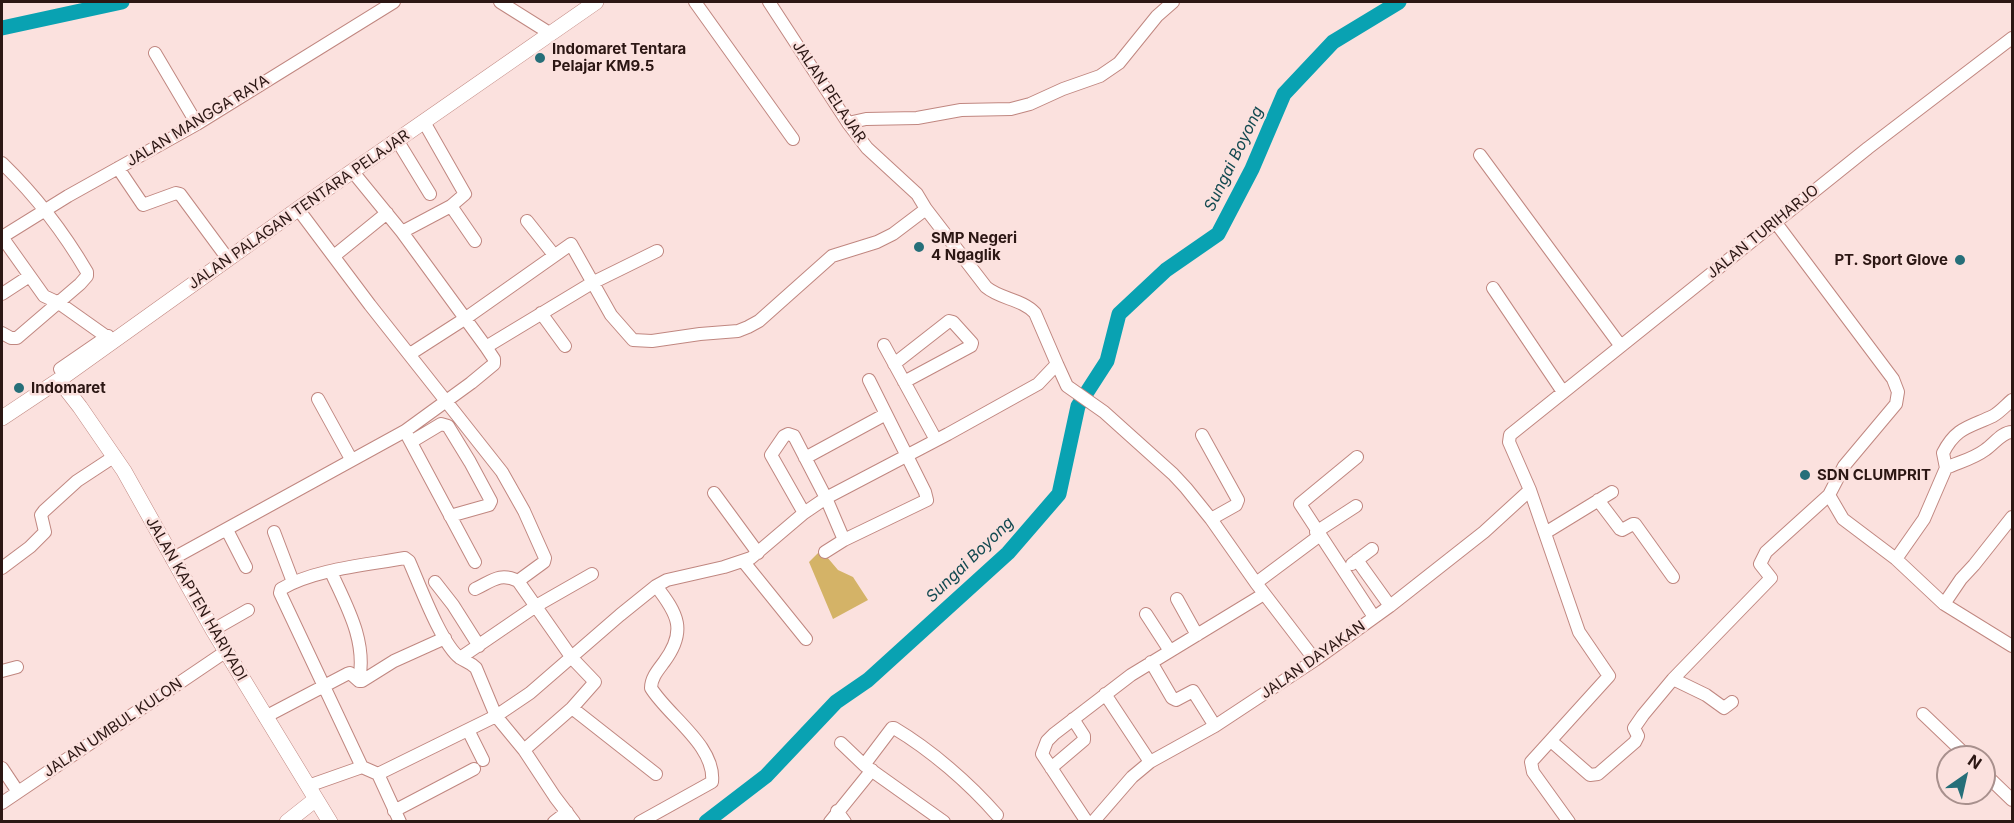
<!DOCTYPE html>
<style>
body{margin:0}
#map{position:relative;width:2014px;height:823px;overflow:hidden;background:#fbe1de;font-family:Inter,sans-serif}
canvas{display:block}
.frame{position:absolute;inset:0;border:3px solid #2c1714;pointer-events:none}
.north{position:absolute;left:1936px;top:745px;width:60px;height:60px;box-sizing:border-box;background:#fbe1de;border:2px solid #a8908d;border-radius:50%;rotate:34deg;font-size:16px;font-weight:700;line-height:24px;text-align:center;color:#2c1714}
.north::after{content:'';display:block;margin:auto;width:21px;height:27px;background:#266f79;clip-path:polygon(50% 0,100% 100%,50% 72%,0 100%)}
</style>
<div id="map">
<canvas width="2014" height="823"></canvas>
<div class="frame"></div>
<div class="north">N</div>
</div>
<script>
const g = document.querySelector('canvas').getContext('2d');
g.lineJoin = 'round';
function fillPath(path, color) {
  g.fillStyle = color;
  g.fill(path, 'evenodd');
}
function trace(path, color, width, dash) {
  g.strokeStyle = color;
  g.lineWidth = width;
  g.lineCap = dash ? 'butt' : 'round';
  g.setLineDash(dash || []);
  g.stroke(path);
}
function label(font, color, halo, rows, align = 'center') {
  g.font = font + ' Inter,sans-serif';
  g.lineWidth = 5;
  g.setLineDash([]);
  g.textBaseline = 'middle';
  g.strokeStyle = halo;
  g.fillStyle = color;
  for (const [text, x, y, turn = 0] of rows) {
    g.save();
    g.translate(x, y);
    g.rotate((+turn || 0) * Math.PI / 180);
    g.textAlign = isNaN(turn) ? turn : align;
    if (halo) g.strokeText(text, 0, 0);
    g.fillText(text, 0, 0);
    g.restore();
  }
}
fillPath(new Path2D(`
 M 821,550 L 838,570 L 853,577 L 868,600 L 833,619 L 809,562 Z`), '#d4b367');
trace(new Path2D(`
 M 2,28 L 122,2
 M 706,822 L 766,776 L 836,702 L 868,680 L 1008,553 L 1059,494 L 1078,406 L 1107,361 L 1119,314 L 1166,270 L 1218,234 L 1252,169 L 1284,94 L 1333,42 L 1399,2`), '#09a2b2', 15);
const minor = new Path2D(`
 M 500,2 L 551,34
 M 695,2 L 793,139
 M 155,53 L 197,124
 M 848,123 L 866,119 L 917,118 L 961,110 L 1011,109 L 1030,104 L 1063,89 L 1100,76 L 1119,63 L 1157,16 L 1173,2
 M 397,140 L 430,194
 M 1480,155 L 1620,345
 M 2,163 C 35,195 63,231 87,272 L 87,276 L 80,284 L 17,338 L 11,338 L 2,333
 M 118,168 L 143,205 L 176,193 L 180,194 L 228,259
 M 353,172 L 402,232 L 486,347
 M 451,206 L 475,241
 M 298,209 L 370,305 L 502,472 L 524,511 L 545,558 L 544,562 L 518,581 L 572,658 L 595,682 L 572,708 L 524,750
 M 527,221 L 554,255
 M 402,232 L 451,206 L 465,194 L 424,122
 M 334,256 L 387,213
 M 1493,288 L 1563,392
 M 2,294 L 28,277
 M 541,313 L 565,346
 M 107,337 L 59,303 L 44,296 L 2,237 L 68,196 L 197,124 L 394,2
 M 884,345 L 936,440
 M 410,354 L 466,318 L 571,244 L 611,315 L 633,340 L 652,341 L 700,334 L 738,331 L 748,327 L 759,321 L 832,256 L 877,242 L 893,234 L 926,209
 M 894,364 L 949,321 L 953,322 L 972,343 L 971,346 L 904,382
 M 1057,364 L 1067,386 L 1104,412 L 1173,474 L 1186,488 L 1211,519 L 1256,583 L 1315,660
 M 60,369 L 108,336
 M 318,399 L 351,459
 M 407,435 L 475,562
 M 1202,435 L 1238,500 L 1236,505 L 1211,519
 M 411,442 L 441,424 L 448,426 L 470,462 L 491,501 L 489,505 L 450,516
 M 1357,457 L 1300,504 L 1374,617
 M 805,458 L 886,414
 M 1946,468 L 1943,453 C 1956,427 1970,427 1993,416 C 2000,412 2006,405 2012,400
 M 714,493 L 758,553
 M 1829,495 L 1843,519 L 1896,559 L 1944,604 L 2012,646
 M 1598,500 L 1620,529 L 1622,530 L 1633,524 L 1635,524 L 1673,577
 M 804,513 L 771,455 L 784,436 L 788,434 L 794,436 L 826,498 L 844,540
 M 227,530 L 246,567
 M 274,532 L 293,582
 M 1316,532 L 1356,506
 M 1545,533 L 1612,492
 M 825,552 L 844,540 L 927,500 L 925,492 L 869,380
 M 172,559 L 405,431 L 471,383 L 494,364 L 494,359 L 486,347 L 592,283 L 657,251
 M 1896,559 L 1924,519 L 1946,468 C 1959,462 1973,459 1985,450 C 1994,444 2002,432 2012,432
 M 1357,560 L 1390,606
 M 743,561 L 806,639
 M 1352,564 L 1372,549
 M 2,568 L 30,547 L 45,532 L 41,515 L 44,511 L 77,481 L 115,456
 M 331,572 C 347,607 367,641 359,681
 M 435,582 L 453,605 L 479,646
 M 1256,583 L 1319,536
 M 475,589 C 492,581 500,572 518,581
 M 1177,599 L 1197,635
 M 1944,604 L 1961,579 L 1974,565 L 2012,517
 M 1146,614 L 1170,651
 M 213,630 L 248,610
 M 460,658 L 536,606 L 592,574
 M 1151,662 L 1172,698 L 1176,700 L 1193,691 L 1215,726
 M 2,671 L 17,667
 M 1673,679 L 1706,695 L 1724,708 L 1732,702
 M 1105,694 L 1150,762
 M 572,708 L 656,774
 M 1923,714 L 1968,757
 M 265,717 L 347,674 L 350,673 L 359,681 L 362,681 L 394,661 L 445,638
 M 468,730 L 483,760
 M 1551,741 L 1590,775 L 1598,774 L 1635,742 L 1638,736 L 1634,728 L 1643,715 L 1673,679 L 1771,578 L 1760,564 L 1766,552 L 1829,495 L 1844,466 L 1896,404 L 1898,392 L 1893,379 L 1776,223
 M 841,743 L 864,765 L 944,822
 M 864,765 L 892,728 L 894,728 C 931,750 969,783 997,815
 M 362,767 L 280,593 L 281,589 C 315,569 367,565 405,558 L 409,561 C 419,583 441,644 460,658 C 466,662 470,662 476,668 L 496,716 L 524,750 L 555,797 L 574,822
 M 2,768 L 18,792
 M 1051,768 L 1084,740 L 1084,736 L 1073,719
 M 1984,773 L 2012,800
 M 378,774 L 400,822
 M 308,786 L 362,767 L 378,774 L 496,716 L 530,693 L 620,615 L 656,586 L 667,580 L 724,567 L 751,558 L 804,513 L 826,498 L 948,434 L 1038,384 L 1057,364 L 1035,313 C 1022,299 1000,299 986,287 L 926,209 L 917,194 L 867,148 L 848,123 L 769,2
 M 2,803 L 225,652
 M 394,811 L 474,769
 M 837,811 L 845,822
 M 554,822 L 567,812
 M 640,822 L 712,782 C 716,746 668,716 651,688 C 651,678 658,670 664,662 C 687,631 678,614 656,586
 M 830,822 L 872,770
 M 1087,822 L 1042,754 L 1047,741 L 1054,734 L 1131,675 L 1264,594
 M 1093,822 L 1132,777 L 1150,762 L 1215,726 L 1315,660 L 1390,606 L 1484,532 L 1530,490
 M 1569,822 L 1533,772 L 1531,762 L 1609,676 L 1579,632 L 1530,490 L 1509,442 L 1510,435 L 1868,148 L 2012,38`);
const major = new Path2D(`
 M 59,380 L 80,407 L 124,471 L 213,630 L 330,822
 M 2,418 L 59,380 L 298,209 L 596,2
 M 287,822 L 316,799`);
trace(minor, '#c08780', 14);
trace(major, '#c08780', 16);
trace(minor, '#fff', 12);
trace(major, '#fff', 15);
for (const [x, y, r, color] of [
 [540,58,6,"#266f79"],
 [919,247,6,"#266f79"],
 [1960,260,6,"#266f79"],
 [19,388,6,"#266f79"],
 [1805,475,6,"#266f79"]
]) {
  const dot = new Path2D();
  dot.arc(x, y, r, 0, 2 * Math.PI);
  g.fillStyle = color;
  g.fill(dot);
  trace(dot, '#fbe1de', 2);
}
label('bold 15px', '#2c1714', '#fbe1de', [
 ["Indomaret Tentara",552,49],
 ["Pelajar KM9.5",552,66],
 ["SMP Negeri",931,238],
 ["4 Ngaglik",931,255],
 ["PT. Sport Glove",1948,260,"right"],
 ["Indomaret",31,388],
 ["SDN CLUMPRIT",1817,475]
], 'left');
label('15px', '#2c1714', '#fbe1de', [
 ["JALAN PELAJAR",829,92,56],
 ["JALAN MANGGA RAYA",198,121,-31],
 ["JALAN PALAGAN TENTARA PELAJAR",299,210,-35],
 ["JALAN TURIHARJO",1763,232,-39],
 ["JALAN KAPTEN HARIYADI",196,599,60],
 ["JALAN DAYAKAN",1313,660,-35],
 ["JALAN UMBUL KULON",113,728,-34]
]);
label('italic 16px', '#134a51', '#fbe1de', [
 ["Sungai Boyong",1234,159,-64],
 ["Sungai Boyong",970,560,-44]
]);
</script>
